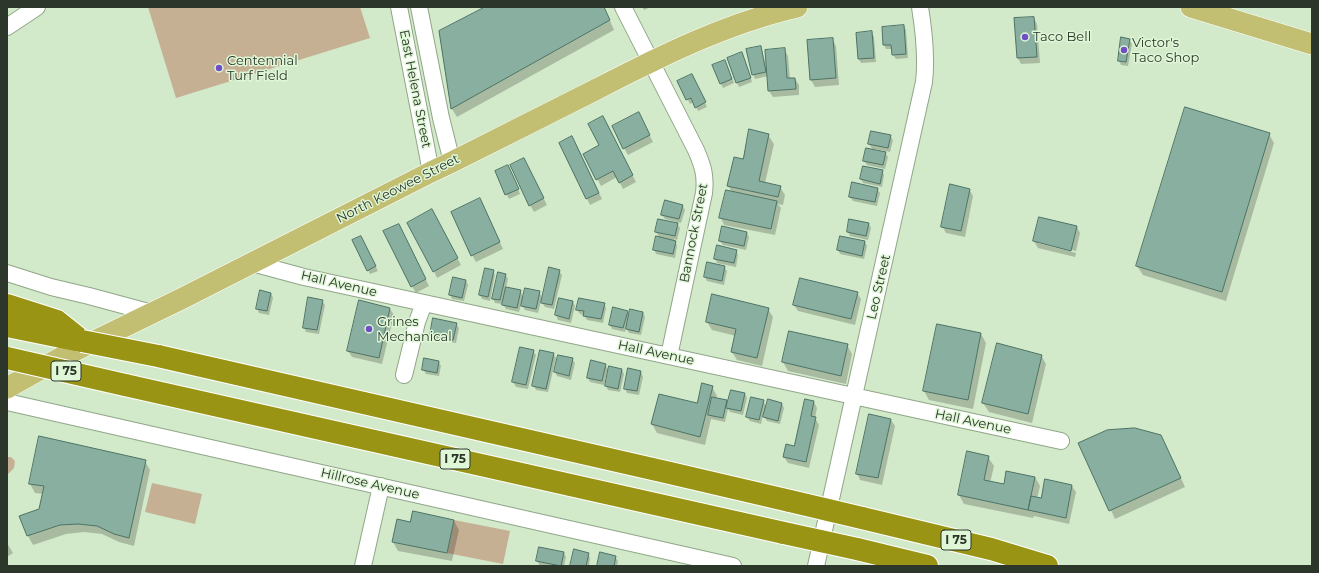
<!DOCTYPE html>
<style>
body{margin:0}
#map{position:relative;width:1319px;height:573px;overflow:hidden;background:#d2eaca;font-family:Montserrat,sans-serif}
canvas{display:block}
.frame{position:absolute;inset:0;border:8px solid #2d362a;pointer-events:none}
</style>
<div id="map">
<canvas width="1319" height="573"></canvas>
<div class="frame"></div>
</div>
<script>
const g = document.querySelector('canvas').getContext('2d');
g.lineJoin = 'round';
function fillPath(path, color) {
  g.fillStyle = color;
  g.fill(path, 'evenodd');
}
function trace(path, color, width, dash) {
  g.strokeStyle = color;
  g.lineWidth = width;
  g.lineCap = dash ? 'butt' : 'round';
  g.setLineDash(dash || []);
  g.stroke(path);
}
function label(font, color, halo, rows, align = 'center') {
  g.font = font + ' Montserrat,sans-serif';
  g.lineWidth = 3;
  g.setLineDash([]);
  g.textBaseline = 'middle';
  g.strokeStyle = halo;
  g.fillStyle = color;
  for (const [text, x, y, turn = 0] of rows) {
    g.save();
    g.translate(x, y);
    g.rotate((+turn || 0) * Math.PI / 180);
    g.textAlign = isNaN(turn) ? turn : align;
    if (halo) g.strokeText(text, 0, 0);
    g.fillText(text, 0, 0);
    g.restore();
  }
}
fillPath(new Path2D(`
 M 148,7 L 360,7 L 370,38 L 176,98 Z
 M 7,457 L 11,457 L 15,461 L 14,468 L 7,475 Z
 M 152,483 L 202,494 L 195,524 L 145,512 Z
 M 454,520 L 510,531 L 503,564 L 447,553 Z`), '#c5b094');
fillPath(new Path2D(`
 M 487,7 L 604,7 L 614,30 L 457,117 L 452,109 L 440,31 Z
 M 642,7 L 651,7 L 644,10 Z
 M 1034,18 L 1037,24 L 1040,63 L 1021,64 L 1018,58 Z
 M 904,26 L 906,30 L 908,58 L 896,59 L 893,55 L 893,49 L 886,49 L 884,45 L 883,28 Z
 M 871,32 L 874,37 L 876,62 L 861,63 L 859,59 L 857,34 Z
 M 832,39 L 836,46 L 839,85 L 815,87 L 811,80 L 808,41 Z
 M 1129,40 L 1132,44 L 1128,66 L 1121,65 L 1119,61 Z
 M 760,47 L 762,51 L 766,66 L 784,49 L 788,56 L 790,79 L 795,79 L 799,85 L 799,95 L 773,97 L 769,91 L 768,76 L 755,79 L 753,74 Z
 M 744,58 L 752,82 L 739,87 L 737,83 Z
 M 727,65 L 734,83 L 723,88 L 721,84 Z
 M 694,79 L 707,107 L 698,111 L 694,102 L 690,104 L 679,82 Z
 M 642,120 L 653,142 L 628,155 L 624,148 Z
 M 606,124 L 636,182 L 623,189 L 617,177 L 601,186 L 584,154 L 600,146 Z
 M 1269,134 L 1274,143 L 1226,301 L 1143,275 L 1137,266 Z
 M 768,135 L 774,144 L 765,183 L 780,187 L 785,195 L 783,205 L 778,204 L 781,208 L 775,235 L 724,225 L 721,218 L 732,192 L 728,186 Z
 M 890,136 L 893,140 L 890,152 L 875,149 L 874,151 L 885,153 L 888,157 L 885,169 L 867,165 L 864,161 L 873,150 L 869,144 Z
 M 560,143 L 576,144 L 602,199 L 590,205 Z
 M 524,159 L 547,205 L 534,212 L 530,205 Z
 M 510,171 L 520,194 L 509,199 L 496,172 Z
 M 882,171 L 884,175 L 882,187 L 863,183 L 861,179 Z
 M 877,189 L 880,193 L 877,206 L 853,201 L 850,197 Z
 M 969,189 L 973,196 L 965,237 L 946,233 L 942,226 Z
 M 682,205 L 685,210 L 681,223 L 665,219 L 662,215 Z
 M 483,206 L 503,249 L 476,262 L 472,255 Z
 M 435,217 L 461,265 L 437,278 L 434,271 Z
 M 677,224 L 680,228 L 677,240 L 674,239 L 677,246 L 675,258 L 656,254 L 654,249 L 660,238 L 656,232 Z
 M 869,224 L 871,228 L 868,240 L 850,236 L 848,232 Z
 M 1077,227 L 1080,233 L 1076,251 L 1038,241 L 1038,243 L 1076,253 L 1075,257 L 1038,248 L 1034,241 Z
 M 402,232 L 429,286 L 416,293 L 412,286 Z
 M 747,233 L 749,237 L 746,250 L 723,245 L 720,241 Z
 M 840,237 L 865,242 L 867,246 L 864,259 L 840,254 L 838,250 Z
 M 353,241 L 363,241 L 378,271 L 370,274 Z
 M 736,251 L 738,255 L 736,267 L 717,263 L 715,258 Z
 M 724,267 L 727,271 L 724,285 L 707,281 L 705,277 Z
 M 493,271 L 495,275 L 490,301 L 482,299 L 480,295 Z
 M 559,271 L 562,275 L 554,309 L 545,307 L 541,301 L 538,313 L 525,310 L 521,304 L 519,312 L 506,309 L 503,304 L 495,303 L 493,298 L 505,274 L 508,279 L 506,288 L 520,291 L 524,298 L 539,292 L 543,299 Z
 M 466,281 L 468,285 L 464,301 L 452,299 L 450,294 Z
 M 271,293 L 273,298 L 269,315 L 259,313 L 257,308 Z
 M 857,293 L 861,299 L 855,325 L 798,311 L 794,305 Z
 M 560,299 L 573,302 L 575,306 L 571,323 L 558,320 L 556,315 Z
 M 322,301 L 325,305 L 319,334 L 306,332 L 304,327 Z
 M 359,302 L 390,309 L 394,315 L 382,364 L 352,357 L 348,351 Z
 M 604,304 L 606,308 L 603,323 L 587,320 L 584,315 L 580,314 L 577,310 Z
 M 768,309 L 773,317 L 762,366 L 737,360 L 732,352 L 736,336 L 712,330 L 707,322 Z
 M 627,312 L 630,316 L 643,312 L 645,317 L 641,335 L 629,333 L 626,328 L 625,332 L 612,329 L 610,325 Z
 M 456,324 L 459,328 L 456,343 L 433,339 L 431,334 Z
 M 937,325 L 981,334 L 986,343 L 973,409 L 929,400 L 924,391 Z
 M 790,332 L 847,345 L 852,354 L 846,384 L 788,371 L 783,362 Z
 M 521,348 L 533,351 L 536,355 L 528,389 L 516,387 L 513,382 Z
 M 553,354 L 556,358 L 548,392 L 536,390 L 533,385 Z
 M 1041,355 L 1046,364 L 1032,423 L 989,412 L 983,403 Z
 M 559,356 L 572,359 L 575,363 L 571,380 L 557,376 L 555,372 Z
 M 439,362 L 441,366 L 439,376 L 426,374 L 423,369 Z
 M 605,365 L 608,369 L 604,385 L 590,382 L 588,378 Z
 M 622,370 L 624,374 L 620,392 L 608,390 L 606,386 Z
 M 641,372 L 643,377 L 639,395 L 627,393 L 625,388 Z
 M 712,387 L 717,396 L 716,399 L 726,401 L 728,404 L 745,394 L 747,398 L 743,415 L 730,412 L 728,409 L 725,422 L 711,419 L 705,445 L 657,433 L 652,424 L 697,405 Z
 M 763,401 L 767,407 L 782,404 L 784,408 L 780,424 L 767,421 L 763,415 L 761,424 L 750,421 L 747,417 Z
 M 814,402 L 817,408 L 815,418 L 819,425 L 809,468 L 788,463 L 784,457 L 795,447 Z
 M 891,420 L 895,426 L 882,485 L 860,480 L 857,473 Z
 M 1161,435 L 1185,487 L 1115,519 L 1080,443 Z
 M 988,457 L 994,466 L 990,483 L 1004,485 L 1035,477 L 1040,486 L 1037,499 L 1042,500 L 1072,486 L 1076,492 L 1069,524 L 1034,516 L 1033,518 L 964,504 L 959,495 Z
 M 145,461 L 150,470 L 134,546 L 119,542 L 102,534 L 84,532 L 66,534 L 33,545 L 28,536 L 40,509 L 43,494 L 35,493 L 30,484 Z
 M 454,521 L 459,530 L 452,561 L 398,551 L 393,542 Z
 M 7,543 L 13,553 L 7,557 Z
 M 540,548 L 564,553 L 566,557 L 564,566 L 540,566 L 537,561 Z
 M 588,554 L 590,558 L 589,566 L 571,566 Z
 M 615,557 L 618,561 L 617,566 L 598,566 Z`), '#0003');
const building = new Path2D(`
 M 485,7 L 604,7 L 610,20 L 451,109 L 439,31 Z
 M 1034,17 L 1037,57 L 1017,58 L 1014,18 Z
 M 904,25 L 906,54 L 892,55 L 891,45 L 883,45 L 882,27 Z
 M 872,31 L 874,58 L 858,59 L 856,33 Z
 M 1121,37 L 1130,39 L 1126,62 L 1118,61 Z
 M 833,38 L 836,78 L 810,80 L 807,40 Z
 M 761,46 L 766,72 L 752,75 L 746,49 Z
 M 785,48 L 787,78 L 795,78 L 796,89 L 768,91 L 765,50 Z
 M 742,52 L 751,78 L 736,83 L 727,58 Z
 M 725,60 L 732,79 L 720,84 L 712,65 Z
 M 692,74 L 706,102 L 695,108 L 691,98 L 686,100 L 677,81 Z
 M 1185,107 L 1270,133 L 1222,292 L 1136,266 Z
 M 639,112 L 650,135 L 623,149 L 612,126 Z
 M 603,116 L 633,175 L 619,183 L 613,171 L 596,180 L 583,154 L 599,145 L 588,124 Z
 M 749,129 L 769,134 L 759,181 L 781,186 L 778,197 L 727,186 L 734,157 L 743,159 Z
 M 871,131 L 891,135 L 888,148 L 868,144 Z
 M 572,136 L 599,193 L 586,199 L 559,143 Z
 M 866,148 L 886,152 L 883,165 L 863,161 Z
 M 524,158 L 544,198 L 529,206 L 510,165 Z
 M 508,165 L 519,189 L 505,195 L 495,171 Z
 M 863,166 L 883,170 L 880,184 L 860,179 Z
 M 852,182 L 878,188 L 875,202 L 849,197 Z
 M 950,184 L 970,189 L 961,231 L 941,227 Z
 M 726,190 L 777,201 L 771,229 L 719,218 Z
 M 480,198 L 500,242 L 471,256 L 451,212 Z
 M 665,200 L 683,205 L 679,219 L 661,215 Z
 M 432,209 L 458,258 L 433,272 L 407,223 Z
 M 1039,217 L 1077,226 L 1071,251 L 1033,241 Z
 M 658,219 L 678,223 L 675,236 L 655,232 Z
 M 849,219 L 869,223 L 866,236 L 847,232 Z
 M 399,224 L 426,279 L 411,287 L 383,231 Z
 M 722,226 L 747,232 L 744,246 L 719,241 Z
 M 361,236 L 376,266 L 367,271 L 352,240 Z
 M 656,236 L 676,241 L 673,254 L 653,250 Z
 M 840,236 L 865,241 L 862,256 L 837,250 Z
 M 717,245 L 737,250 L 734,263 L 714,259 Z
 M 707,262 L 725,266 L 722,281 L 704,277 Z
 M 549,267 L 560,270 L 552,305 L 541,303 Z
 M 485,268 L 494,270 L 488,297 L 479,295 Z
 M 498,272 L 506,274 L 500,300 L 492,299 Z
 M 453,277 L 466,280 L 462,298 L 449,295 Z
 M 800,278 L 858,292 L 851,319 L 793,305 Z
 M 506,287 L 521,290 L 517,308 L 502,305 Z
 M 525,288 L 540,291 L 536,309 L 521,306 Z
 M 260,290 L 271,293 L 267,311 L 256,309 Z
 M 712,294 L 769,308 L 757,358 L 731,352 L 736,329 L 706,322 Z
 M 308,297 L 323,300 L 317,330 L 303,328 Z
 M 559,298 L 573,301 L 569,319 L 555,315 Z
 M 579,298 L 605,303 L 601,319 L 583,316 L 584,311 L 576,310 Z
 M 359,300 L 390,308 L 379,358 L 347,351 Z
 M 613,307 L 628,311 L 623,328 L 609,325 Z
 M 630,309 L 643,312 L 639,332 L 626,329 Z
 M 433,318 L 457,323 L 453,340 L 430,335 Z
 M 937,324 L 981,333 L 968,400 L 923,391 Z
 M 789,331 L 848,344 L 841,376 L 782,362 Z
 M 997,343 L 1042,355 L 1028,414 L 982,403 Z
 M 520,347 L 534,350 L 526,385 L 512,382 Z
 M 540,350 L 554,353 L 546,389 L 532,386 Z
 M 558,355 L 573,358 L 569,376 L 554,372 Z
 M 424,358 L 439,361 L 437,373 L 422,370 Z
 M 591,360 L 606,364 L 602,381 L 587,378 Z
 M 609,366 L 622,369 L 618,389 L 605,386 Z
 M 628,368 L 641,371 L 637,391 L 624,389 Z
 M 702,383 L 713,386 L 700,437 L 651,424 L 659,394 L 697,403 Z
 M 731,390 L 745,393 L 741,411 L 726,408 Z
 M 712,397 L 727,400 L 723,418 L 708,415 Z
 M 751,397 L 764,400 L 759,420 L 746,417 Z
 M 768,399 L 782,403 L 778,421 L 763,417 Z
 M 805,399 L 814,401 L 811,416 L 816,417 L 806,462 L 783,457 L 786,444 L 794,446 Z
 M 869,414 L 891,419 L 878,478 L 856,474 Z
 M 1135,428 L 1161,435 L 1181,478 L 1109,511 L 1078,443 L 1107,430 Z
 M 39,436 L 146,460 L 129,538 L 114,534 L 97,526 L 78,524 L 60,525 L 27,536 L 19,516 L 39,509 L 44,486 L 29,484 Z
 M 967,451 L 989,456 L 984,480 L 1004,484 L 1006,471 L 1035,477 L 1028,510 L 958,495 Z
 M 1045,479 L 1072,485 L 1066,518 L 1028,510 L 1031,496 L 1041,498 Z
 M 413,511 L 454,520 L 447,553 L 392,542 L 397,519 L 410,522 Z
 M 539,547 L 564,552 L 561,566 L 536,561 Z
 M 574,549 L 589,553 L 586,566 L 570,566 Z
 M 600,552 L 616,556 L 614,566 L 597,566 Z`);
fillPath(building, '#88afa0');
trace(building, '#4d7365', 1);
const minor = new Path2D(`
 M 399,7 L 431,172
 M 419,7 L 441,118 L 452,162
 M 623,7 L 696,150 C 703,166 706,176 704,193 L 669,356
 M 7,27 L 37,7
 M 252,263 L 304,277 L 1061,441
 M 7,273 L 51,287 L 89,296 L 152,313
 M 404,375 L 417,322 L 424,303
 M 7,402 L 733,566
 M 363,566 L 381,486
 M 816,566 L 924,82 C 927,57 924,32 920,7`);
const major = new Path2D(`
 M 1191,7 L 1312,44
 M 7,388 L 64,356 L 183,298 L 431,172 L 452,162 C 499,138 546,115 593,91 C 659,57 724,24 797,7`);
const highway = new Path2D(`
 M 7,305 L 57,321 L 82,341
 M 7,326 L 76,340
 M 158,356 L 670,473 L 790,501
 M 125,385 L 784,533
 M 862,518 L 991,549 L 1047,566
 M 857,549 L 927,566`);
trace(minor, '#90a688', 18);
trace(major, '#fff', 22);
trace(highway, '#fff', 24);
trace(minor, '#fff', 16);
trace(major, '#c2bf73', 21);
trace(highway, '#9a9415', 22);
const highwayBridge = new Path2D(`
 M 82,341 L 158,356
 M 7,358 L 125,385
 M 790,501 L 862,518
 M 784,533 L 857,549`);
trace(highwayBridge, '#fff', 24, []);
trace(highwayBridge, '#9a9415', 22);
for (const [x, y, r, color] of [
 [1025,37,4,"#714dc6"],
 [1124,50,4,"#714dc6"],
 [219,68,4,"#714dc6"],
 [369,329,4,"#714dc6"]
]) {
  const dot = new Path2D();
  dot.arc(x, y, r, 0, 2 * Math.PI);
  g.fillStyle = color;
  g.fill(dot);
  trace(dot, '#dff7d7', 1.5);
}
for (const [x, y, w] of [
 [66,371,30],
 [455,459,30],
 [956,540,30]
]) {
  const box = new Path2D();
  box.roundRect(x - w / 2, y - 10, w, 20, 3);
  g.fillStyle = '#dff7d7';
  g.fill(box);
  trace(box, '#2d362a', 1);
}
label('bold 12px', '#2d362a', null, [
 ["I 75",66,371],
 ["I 75",455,459],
 ["I 75",956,540]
]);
label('13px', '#2d362a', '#dff7d7', [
 ["Taco Bell",1033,37],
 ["Victor's",1132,43],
 ["Taco Shop",1132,58],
 ["Centennial",227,61],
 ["Turf Field",227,76],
 ["Grines",377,322],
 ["Mechanical",377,337]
], 'left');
label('13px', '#2d362a', '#dff7d7', [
 ["East Helena Street",415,89,79],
 ["North Keowee Street",398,189,-27],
 ["Bannock Street",694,233,-79],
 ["Hall Avenue",339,284,13],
 ["Leo Street",879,287,-77],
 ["Hall Avenue",656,353,12],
 ["Hall Avenue",973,422,12],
 ["Hillrose Avenue",370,484,13]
]);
</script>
